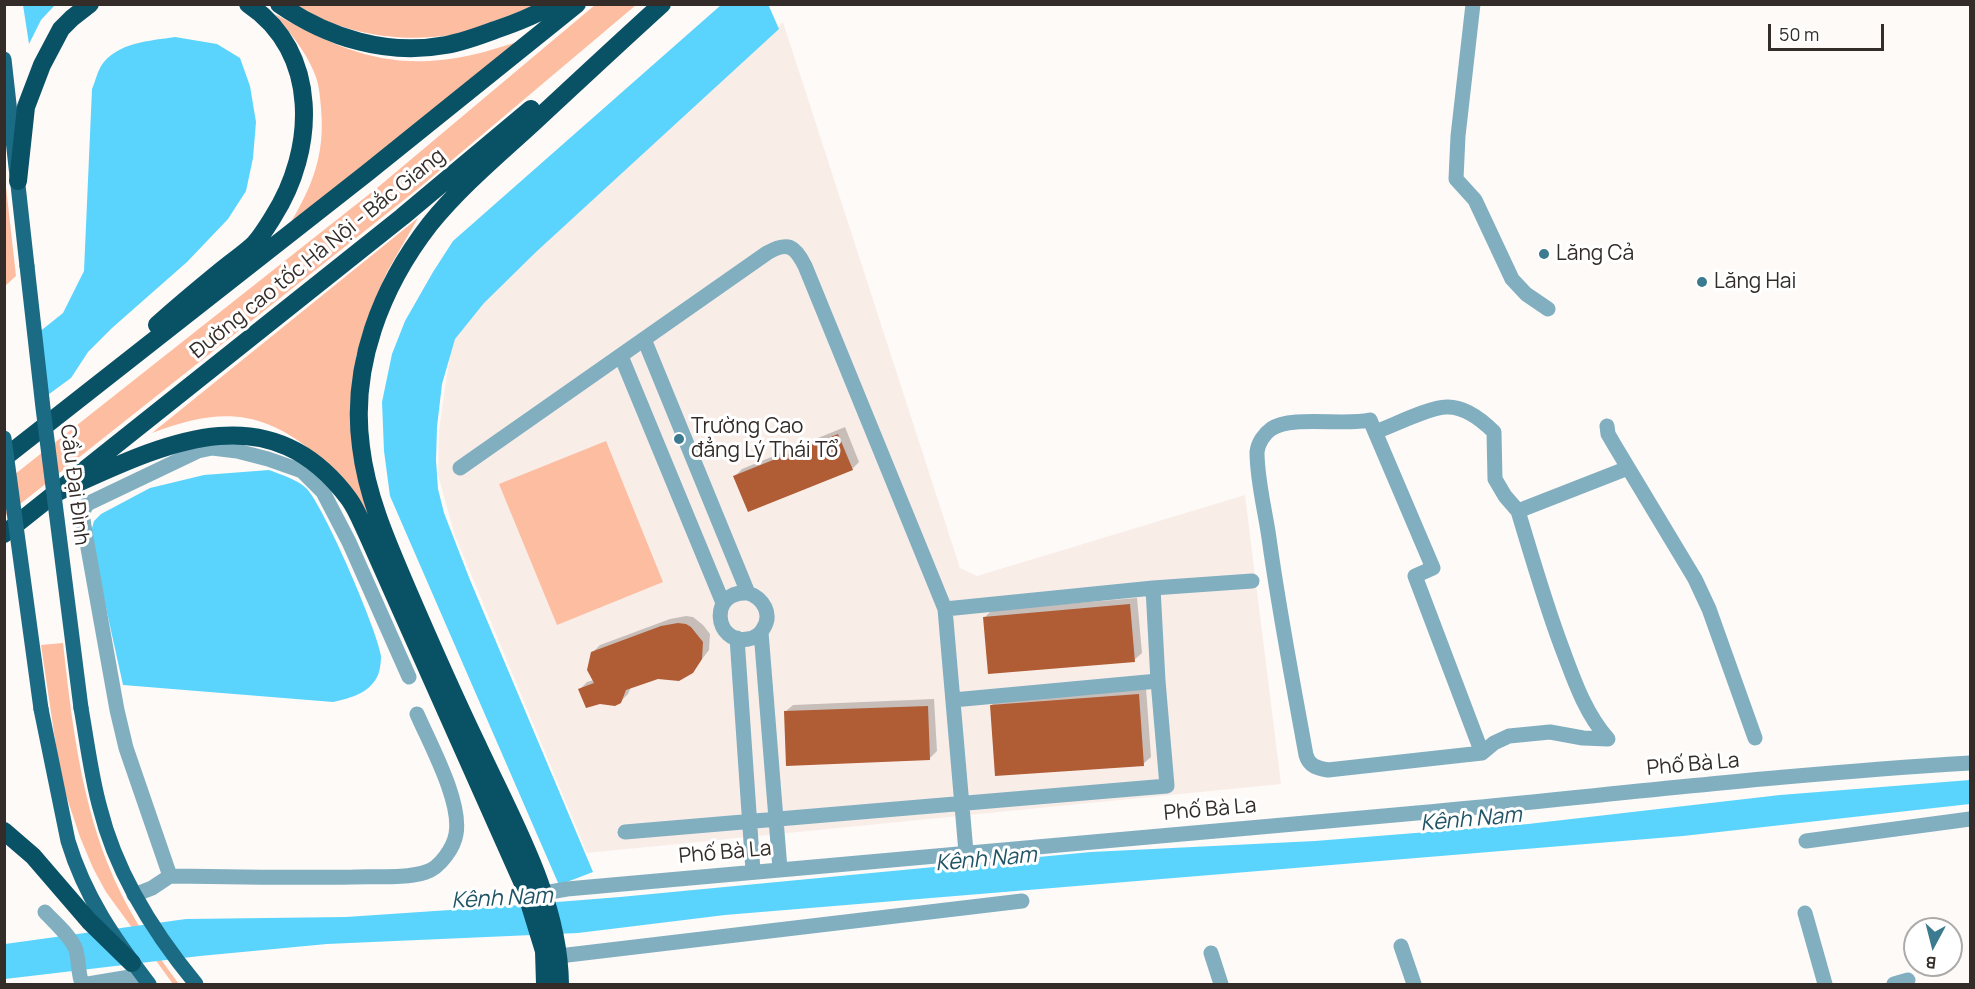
<!DOCTYPE html>
<meta charset="utf-8">
<style>
body{margin:0}
#map{position:relative;width:1975px;height:989px;overflow:hidden;background:#fefaf8;font-family:Manrope,sans-serif}
canvas{display:block}
.frame{position:absolute;inset:0;border:6px solid #332c28;pointer-events:none}
.north{position:absolute;left:1903px;top:917px;width:60px;height:60px;box-sizing:border-box;background:#fff;border:2px solid #adaba9;border-radius:50%;rotate:187deg;font-size:16px;font-weight:700;line-height:24px;text-align:center;color:#332c28}
.north::after{content:'';display:block;margin:auto;width:21px;height:27px;background:#3c7a8f;clip-path:polygon(50% 0,100% 100%,50% 72%,0 100%)}
.scale{position:absolute;left:1768px;top:24px;width:116px;height:27px;box-sizing:border-box;border:3px solid #332c28;border-top:0;padding-left:8px;font-size:18px;line-height:21px;white-space:nowrap;color:#332c28;-webkit-text-stroke:4px #fff;paint-order:stroke}
</style>
<div id="map">
<canvas width="1975" height="989"></canvas>
<div class="frame"></div>
<div class="north">B</div>
<div class="scale">50 m</div>
</div>
<script>
const g = document.querySelector('canvas').getContext('2d');
g.lineJoin = 'round';
function fillPath(path, color) {
  g.fillStyle = color;
  g.fill(path, 'evenodd');
}
function trace(path, color, width, dash) {
  g.strokeStyle = color;
  g.lineWidth = width;
  g.lineCap = dash ? 'butt' : 'round';
  g.setLineDash(dash || []);
  g.stroke(path);
}
function label(font, color, halo, rows, align = 'center') {
  g.font = font + ' Manrope,sans-serif';
  g.lineWidth = 6;
  g.setLineDash([]);
  g.textBaseline = 'middle';
  g.strokeStyle = halo;
  g.fillStyle = color;
  for (const [text, x, y, turn = 0] of rows) {
    g.save();
    g.translate(x, y);
    g.rotate((+turn || 0) * Math.PI / 180);
    g.textAlign = isNaN(turn) ? turn : align;
    if (halo) g.strokeText(text, 0, 0);
    g.fillText(text, 0, 0);
    g.restore();
  }
}
fillPath(new Path2D(`
 M 783,22 L 960,568 L 977,576 L 1245,495 L 1281,784 L 587,853 L 455,536 L 438,475 L 439,430 L 451,346 L 458,329 L 501,280 L 572,218 Z`), '#f9ede8');
fillPath(new Path2D(`
 M 293,5 L 540,5 C 521,11 502,18 483,25 C 475,28 466,33 457,34 C 398,44 345,34 293,5 Z
 M 595,5 L 636,5 L 419,188 L 5,516 L 5,482 L 377,188 Z
 M 275,14 C 345,53 395,73 476,54 C 498,49 520,40 542,34 L 270,258 C 300,206 327,171 321,108 C 320,96 319,83 314,72 C 305,50 289,32 275,14 Z
 M 4,169 L 16,276 L 5,286 L 4,286 Z
 M 418,218 L 387,272 L 373,304 L 356,356 L 376,535 C 366,518 357,499 346,483 C 337,471 324,460 312,451 C 258,407 214,409 152,433 Z
 M 606,441 L 663,582 L 557,625 L 499,484 Z
 M 63,643 C 71,716 80,793 107,862 C 124,906 151,947 179,984 L 173,984 L 106,892 L 93,868 L 80,837 L 61,780 L 41,645 Z`), '#fdbda1');
fillPath(new Path2D(`
 M 768,4 L 779,29 L 536,252 L 484,303 L 455,339 L 442,384 L 437,427 L 436,460 L 438,489 L 444,513 L 470,580 L 593,872 L 559,885 L 390,496 L 384,451 L 382,402 L 392,354 L 405,321 L 433,272 L 453,241 L 721,5 Z
 M 23,5 L 55,5 L 41,20 L 29,44 Z
 M 175,37 L 217,44 L 240,58 L 250,86 L 256,122 L 253,158 L 246,191 L 228,219 L 187,262 L 112,328 L 88,352 L 71,378 L 26,411 L 18,349 L 63,313 L 84,271 L 92,89 C 95,82 97,73 101,66 C 117,42 150,41 175,37 Z
 M 269,470 C 282,475 296,479 306,488 C 323,504 378,632 381,656 C 381,662 380,670 378,675 C 370,693 351,698 333,702 L 123,685 L 90,535 L 94,521 L 101,514 L 150,488 L 204,475 Z
 M 1970,780 L 1970,804 L 1683,836 L 725,915 L 578,933 L 327,944 L 200,956 L 5,979 L 5,944 L 186,919 L 346,917 L 494,907 L 620,897 L 1091,852 L 1315,841 L 1528,824 L 1780,795 Z`), '#5bd4fd');
fillPath(new Path2D(`
 M 40,328 L 48,399 L 26,414 L 23,411 L 15,348 Z`), '#fefaf8');
fillPath(new Path2D(`
 M 845,427 L 859,462 L 852,469 L 735,476 L 742,469 Z
 M 1137,598 L 1142,653 L 1134,660 L 985,617 L 992,610 Z
 M 686,616 L 693,617 L 703,625 L 710,634 L 709,650 L 696,667 L 657,677 L 631,687 L 628,694 L 620,702 L 580,689 L 587,682 L 594,680 L 592,653 L 600,645 L 670,619 Z
 M 1146,688 L 1151,757 L 1143,764 L 991,706 L 998,698 Z
 M 934,699 L 937,751 L 929,759 L 785,712 L 793,705 Z`), '#0003');
fillPath(new Path2D(`
 M 838,434 L 853,470 L 748,512 L 733,476 Z
 M 1130,604 L 1135,662 L 988,674 L 983,617 Z
 M 678,623 L 686,624 L 691,627 L 703,642 L 702,659 L 693,673 L 679,681 L 658,679 L 626,690 L 621,703 L 615,706 L 600,704 L 586,708 L 578,689 L 594,683 L 587,670 L 591,652 L 661,626 Z
 M 1139,694 L 1144,766 L 995,776 L 990,705 Z
 M 928,706 L 930,760 L 786,766 L 784,711 Z`), '#b05c35');
trace(new Path2D(`
 M 1473,4 L 1458,136 L 1456,179 L 1475,200 L 1512,279 L 1526,294 L 1548,309
 M 644,339 L 748,593 C 763,598 773,614 763,629 C 760,634 754,638 748,639 C 714,645 708,590 748,593
 M 621,356 L 723,603
 M 1607,426 L 1608,434 L 1615,446 L 1695,579 L 1709,609 L 1755,738
 M 1375,432 C 1392,426 1430,407 1446,407 C 1464,406 1482,420 1494,432 L 1495,479 L 1505,496 L 1518,511
 M 460,468 L 767,253 C 788,241 795,246 805,266 L 945,609 L 966,852
 M 945,609 L 1153,588 L 1252,581
 M 761,632 L 780,869
 M 737,638 L 753,871
 M 953,700 L 1158,681
 M 1608,739 C 1585,713 1574,680 1562,648 C 1545,603 1532,557 1518,511 L 1628,468
 M 1482,753 L 1415,576 L 1433,568 L 1370,420 C 1343,426 1292,415 1271,429 C 1264,434 1258,443 1257,452 C 1257,480 1265,510 1269,538 C 1279,611 1293,683 1306,755 C 1309,766 1317,768 1328,770 L 1482,753 L 1494,743 L 1509,736 L 1550,732 L 1583,738 L 1608,739
 M 625,832 L 1167,786 L 1158,681 L 1153,588
 M 1806,841 L 1970,819
 M 170,876 L 126,748 L 117,710 L 84,526 L 82,513 L 87,504 L 198,451 L 212,448 L 237,451 L 268,459 L 302,471 L 323,492 L 349,542 L 409,677
 M 544,893 L 567,889 C 846,862 1126,839 1406,814 C 1594,797 1782,774 1970,763
 M 134,895 L 152,888 L 170,876 C 231,877 292,878 353,877 C 377,876 404,879 426,872 C 440,868 454,847 456,834 C 462,802 430,744 417,714
 M 45,912 C 55,923 71,936 76,950 C 79,962 78,973 82,984
 M 1805,913 L 1825,984
 M 1401,946 L 1414,984
 M 1211,953 L 1221,984
 M 559,956 L 1022,901
 M 88,984 L 142,975
 M 1894,984 L 1908,980`), '#81afc0', 15);
trace(new Path2D(`
 M 4,59 L 27,266
 M 81,708 C 87,741 91,776 100,808 C 116,873 154,933 196,984
 M 41,709 L 68,841 C 85,897 114,938 149,984`), '#1c6b84', 15);
trace(new Path2D(`
 M 279,4 C 328,38 387,56 446,45 C 463,42 479,36 495,30 C 516,23 535,16 554,4
 M 18,181 L 26,107 L 42,65 L 61,29 L 72,18 L 90,4
 M 157,325 C 179,305 201,287 223,269 C 234,260 246,252 255,243 C 262,235 268,225 273,217 C 316,150 320,52 248,4
 M 4,458 L 367,173 L 577,4
 M 58,492 C 158,447 267,388 349,499 C 357,510 362,524 368,536 L 524,886 L 544,951 L 545,984
 M 4,534 L 402,217 L 531,109
 M 4,831 L 33,856 L 89,921 L 132,963
 M 560,984 C 559,899 512,820 477,744 C 453,694 431,644 409,593 C 389,546 367,498 361,447 C 350,367 381,287 430,224 C 460,187 497,156 532,124 C 575,84 618,44 662,4`), '#095266', 18);
trace(new Path2D(`
 M 27,266 L 43,408 L 81,708
 M 4,438 L 41,709`), '#1c6b84', 15);
for (const [x, y, r, color] of [
 [1544,254,6,"#3c7a8f"],
 [1702,282,6,"#3c7a8f"],
 [679,439,6,"#3c7a8f"]
]) {
  const dot = new Path2D();
  dot.arc(x, y, r, 0, 2 * Math.PI);
  g.fillStyle = color;
  g.fill(dot);
  trace(dot, '#fff', 2);
}
label('21px', '#332c28', '#fff', [
 ["Đường cao tốc Hà Nội - Bắc Giang",318,254,-39],
 ["Cầu Đại Đình",74,485,83],
 ["Phố Bà La",1693,765,-5],
 ["Phố Bà La",1210,810,-5],
 ["Phố Bà La",725,853,-5]
]);
label('21px', '#332c28', '#fff', [
 ["Lăng Cả",1556,254],
 ["Lăng Hai",1714,282],
 ["Trường Cao",691,427],
 ["đẳng Lý Thái Tổ",691,451]
], 'left');
label('italic 22px', '#215465', '#fff', [
 ["Kênh Nam",1471,820,-5],
 ["Kênh Nam",986,860,-5],
 ["Kênh Nam",502,899,-3]
]);
</script>
